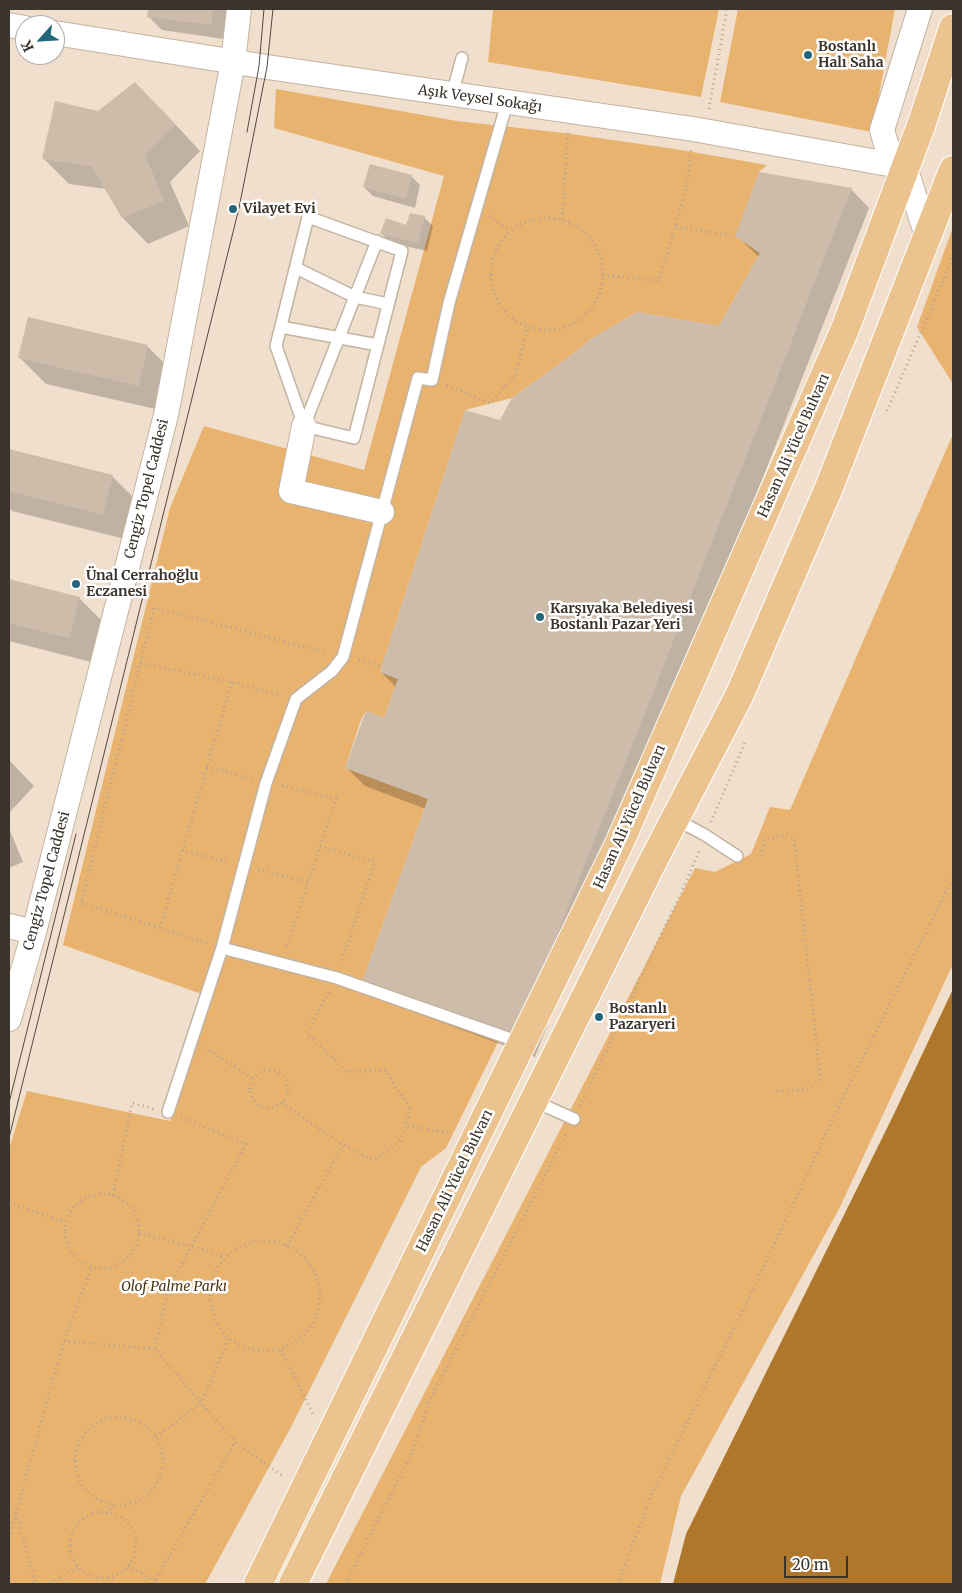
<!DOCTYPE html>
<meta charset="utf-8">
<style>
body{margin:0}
#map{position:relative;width:962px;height:1593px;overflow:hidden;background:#f0dfcc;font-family:Merriweather,serif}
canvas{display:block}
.frame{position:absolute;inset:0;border:10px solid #3a342c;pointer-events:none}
.north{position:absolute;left:15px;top:15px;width:50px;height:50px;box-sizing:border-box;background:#fff;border:1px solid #b0aeab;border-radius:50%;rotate:244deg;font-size:14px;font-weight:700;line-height:20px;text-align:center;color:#3a342c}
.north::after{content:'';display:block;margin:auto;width:18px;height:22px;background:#246679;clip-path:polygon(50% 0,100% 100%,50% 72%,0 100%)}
.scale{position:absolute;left:784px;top:1556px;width:64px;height:22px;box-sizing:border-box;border:2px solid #3a342c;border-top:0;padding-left:6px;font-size:15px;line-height:18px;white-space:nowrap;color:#3a342c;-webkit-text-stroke:4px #fff;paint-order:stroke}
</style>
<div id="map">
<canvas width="962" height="1593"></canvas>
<div class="frame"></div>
<div class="north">K</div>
<div class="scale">20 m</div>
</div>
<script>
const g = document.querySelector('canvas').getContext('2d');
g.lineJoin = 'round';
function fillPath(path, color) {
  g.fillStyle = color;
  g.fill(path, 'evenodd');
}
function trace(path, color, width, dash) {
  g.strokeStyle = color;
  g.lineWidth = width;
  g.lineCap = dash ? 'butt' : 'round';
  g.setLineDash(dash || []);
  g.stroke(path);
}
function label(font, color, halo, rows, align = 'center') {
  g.font = font + ' Merriweather,serif';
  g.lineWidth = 5;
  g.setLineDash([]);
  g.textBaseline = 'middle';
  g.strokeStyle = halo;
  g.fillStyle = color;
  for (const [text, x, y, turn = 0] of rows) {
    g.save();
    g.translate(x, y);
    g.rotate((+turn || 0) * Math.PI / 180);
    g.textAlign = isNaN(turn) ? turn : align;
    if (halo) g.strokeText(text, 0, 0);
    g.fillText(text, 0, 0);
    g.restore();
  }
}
fillPath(new Path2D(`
 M 493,9 L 719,9 L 701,97 L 488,62 Z
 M 738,9 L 895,9 L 872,132 L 720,102 Z
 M 276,89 L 457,121 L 564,133 L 675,149 L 767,165 L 759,172 L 736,236 L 760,253 L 719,326 L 637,312 L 591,339 L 566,359 L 512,398 L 465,410 L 380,672 L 398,679 L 384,718 L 366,711 L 361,720 L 345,768 L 428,799 L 362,982 L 502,1034 L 446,1148 L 421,1167 L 291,1427 L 205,1584 L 9,1584 L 9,1149 L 27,1091 L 170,1121 L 213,998 L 63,945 L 170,508 L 204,426 L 364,470 L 444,176 L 274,128 Z
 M 953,227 L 953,384 L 917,327 Z
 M 953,434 L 953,964 L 839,1209 L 681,1496 L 660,1584 L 326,1584 L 695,868 L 715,872 L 751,854 L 770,807 L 790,810 Z`), '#e8b26f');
fillPath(new Path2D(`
 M 953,989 L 953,1584 L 673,1584 L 686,1534 L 893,1116 Z`), '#af772c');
fillPath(new Path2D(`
 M 149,9 L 228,9 L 224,39 L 162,30 L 148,16 Z
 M 161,109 L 200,151 L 170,182 L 189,226 L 148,244 L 123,218 L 106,189 L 69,184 L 43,158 L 98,113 Z
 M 411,176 L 420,185 L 415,208 L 373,196 L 364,187 Z
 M 851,189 L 869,208 L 535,1057 L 381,1000 L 363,982 L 426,809 L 365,786 L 347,768 L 384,720 L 396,687 L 381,672 L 501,422 L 720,327 L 759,257 L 737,236 Z
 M 424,217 L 433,226 L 427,251 L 391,243 L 382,234 L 407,226 Z
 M 147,346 L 173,372 L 164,411 L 46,384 L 20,358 Z
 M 9,450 L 112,476 L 138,502 L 129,540 L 12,511 L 9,507 Z
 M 9,580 L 79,598 L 105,624 L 95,663 L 9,641 Z
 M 9,760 L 34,786 L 9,813 Z
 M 9,828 L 23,862 L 9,868 Z`), '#0003');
fillPath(new Path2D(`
 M 148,9 L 213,9 L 211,25 L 147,17 Z
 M 135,82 L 175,124 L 145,155 L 164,201 L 122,218 L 91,166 L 42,159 L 55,101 L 98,111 Z
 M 370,164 L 412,175 L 406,199 L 363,187 Z
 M 759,172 L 852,188 L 516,1039 L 362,982 L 428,799 L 345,768 L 366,711 L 384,718 L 398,679 L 380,672 L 465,410 L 500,420 L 512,398 L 566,359 L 591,339 L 637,312 L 719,326 L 760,253 L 735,236 Z
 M 410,213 L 425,216 L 418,243 L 380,234 L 386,218 L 406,225 Z
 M 28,317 L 148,345 L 139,386 L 18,358 Z
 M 9,449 L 113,475 L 103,515 L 9,491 Z
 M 9,579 L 80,597 L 69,638 L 9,623 Z`), '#cdbcaa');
const lane = new Path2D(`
 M 452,95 L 462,58
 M 507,103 L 449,303 L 432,380 L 418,378 L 343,657 L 332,671 L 296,699 L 266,783 L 222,948 L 337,978 L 522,1043
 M 308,217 L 402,251 L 354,438 L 304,426 L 276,346 Z
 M 296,268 L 355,297 L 388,304
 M 281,327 L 378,345
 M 304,426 L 377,241
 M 675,819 L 705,835 L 737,856
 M 534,1101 L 574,1119
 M 168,1112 L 222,948`);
const street = new Path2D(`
 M 920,9 L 882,130 L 887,147 L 905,167 L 927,236
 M 9,25 L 25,28
 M 55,33 L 267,67 L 693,129 L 905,167
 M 304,426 L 291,491 L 382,512
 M 9,926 L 34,932
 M 9,1019 L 34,932 L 166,415 L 233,62 L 239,9`);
const primary = new Path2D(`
 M 258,1584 L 619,844 L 845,329 L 922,123 L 953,28
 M 293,1584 L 652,863 L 739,696 L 828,490 L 953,170`);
trace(lane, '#c3b3a1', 14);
trace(street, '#c3b3a1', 26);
trace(primary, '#fff', 30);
trace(new Path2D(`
 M 709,109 L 727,9
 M 490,216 L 509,231
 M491 274a56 56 0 1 1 112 0a56 56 0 1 1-112 0Z
 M 562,219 L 568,133
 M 676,226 L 735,236
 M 603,275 L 659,281 L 687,186 L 691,150
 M 447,385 L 490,403 L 516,374 L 528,326
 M 887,411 L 953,257
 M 359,660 L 382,666
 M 140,663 L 232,682 L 281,695
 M 207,767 L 252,779
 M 282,786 L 336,798 L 286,949
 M 711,822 L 746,740
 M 320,846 L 375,862 L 341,964
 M 182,850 L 228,862
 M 762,856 L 765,839 L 786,834 L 794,838 L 820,1076 C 815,1094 790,1090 776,1091
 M 258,869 L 308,882
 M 160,928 L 232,682
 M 207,943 L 81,903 L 154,608 L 326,652
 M 329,992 L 307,1033 L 347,1072 L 385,1070 L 410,1108 L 406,1125 L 451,1134
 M 205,1048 L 253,1078
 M250 1089a19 19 0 1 1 38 0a19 19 0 1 1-38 0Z
 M 282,1103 L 343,1145 L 374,1160 L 399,1142 L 406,1125
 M 580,1106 L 682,891 L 699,851
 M 181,1117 L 246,1144 L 168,1290 L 155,1349 L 235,1442
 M65 1231a37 37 0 1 1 74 0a37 37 0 1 1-74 0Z
 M 113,1195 L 132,1103 L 154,1109
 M 9,1203 L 65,1222
 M 139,1233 L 192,1246 L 225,1258
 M210 1296a55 55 0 1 1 110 0a55 55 0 1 1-110 0Z
 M 287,1246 L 343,1145
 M 64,1341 L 155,1349
 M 281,1350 L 313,1414
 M75 1461a44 44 0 1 1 88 0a44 44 0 1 1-88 0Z
 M 156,1437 L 201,1403 L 229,1338
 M70 1545a33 33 0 1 1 66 0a33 33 0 1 1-66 0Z
 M 16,1513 L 36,1584
 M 106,1513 L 113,1505
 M 9,1538 L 64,1341 L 92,1266
 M 128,1566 L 155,1581
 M 51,1584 L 78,1567
 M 153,1584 L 235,1442 L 284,1477
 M 345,1584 L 411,1455 L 431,1398 L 566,1134
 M 618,1584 L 650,1498 L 758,1279 L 847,1089 L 953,878`), '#b1a494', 3, [1, 4]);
trace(lane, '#fff', 11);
trace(street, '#fff', 24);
trace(primary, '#ebc38e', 28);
trace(new Path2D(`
 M 247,132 L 259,66 L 264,9
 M 9,1103 L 76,834
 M 9,1138 L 239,208 L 267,67 L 273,9`), '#50493f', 1);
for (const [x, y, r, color] of [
 [808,55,5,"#246679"],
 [233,209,5,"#246679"],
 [76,584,5,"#246679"],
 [540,617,5,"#246679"],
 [599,1017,5,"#246679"]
]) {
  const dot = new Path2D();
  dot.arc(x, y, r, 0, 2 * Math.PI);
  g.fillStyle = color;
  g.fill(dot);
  trace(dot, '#fff', 2);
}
label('bold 14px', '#3a342c', '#fff', [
 ["Bostanlı",818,47],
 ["Halı Saha",818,63],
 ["Vilayet Evi",243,209],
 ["Ünal Cerrahoğlu",86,576],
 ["Eczanesi",86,592],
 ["Karşıyaka Belediyesi",550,609],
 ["Bostanlı Pazar Yeri",550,625],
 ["Bostanlı",609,1009],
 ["Pazaryeri",609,1025]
], 'left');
label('14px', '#3a342c', '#fff', [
 ["Aşık Veysel Sokağı",480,99,8],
 ["Hasan Ali Yücel Bulvarı",794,446,-66],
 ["Cengiz Topel Caddesi",147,489,-76],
 ["Hasan Ali Yücel Bulvarı",630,817,-66],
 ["Cengiz Topel Caddesi",47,881,-75],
 ["Hasan Ali Yücel Bulvarı",455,1181,-64]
]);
label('italic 14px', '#4d3516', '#fff', [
 ["Olof Palme Parkı",174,1287]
]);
</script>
